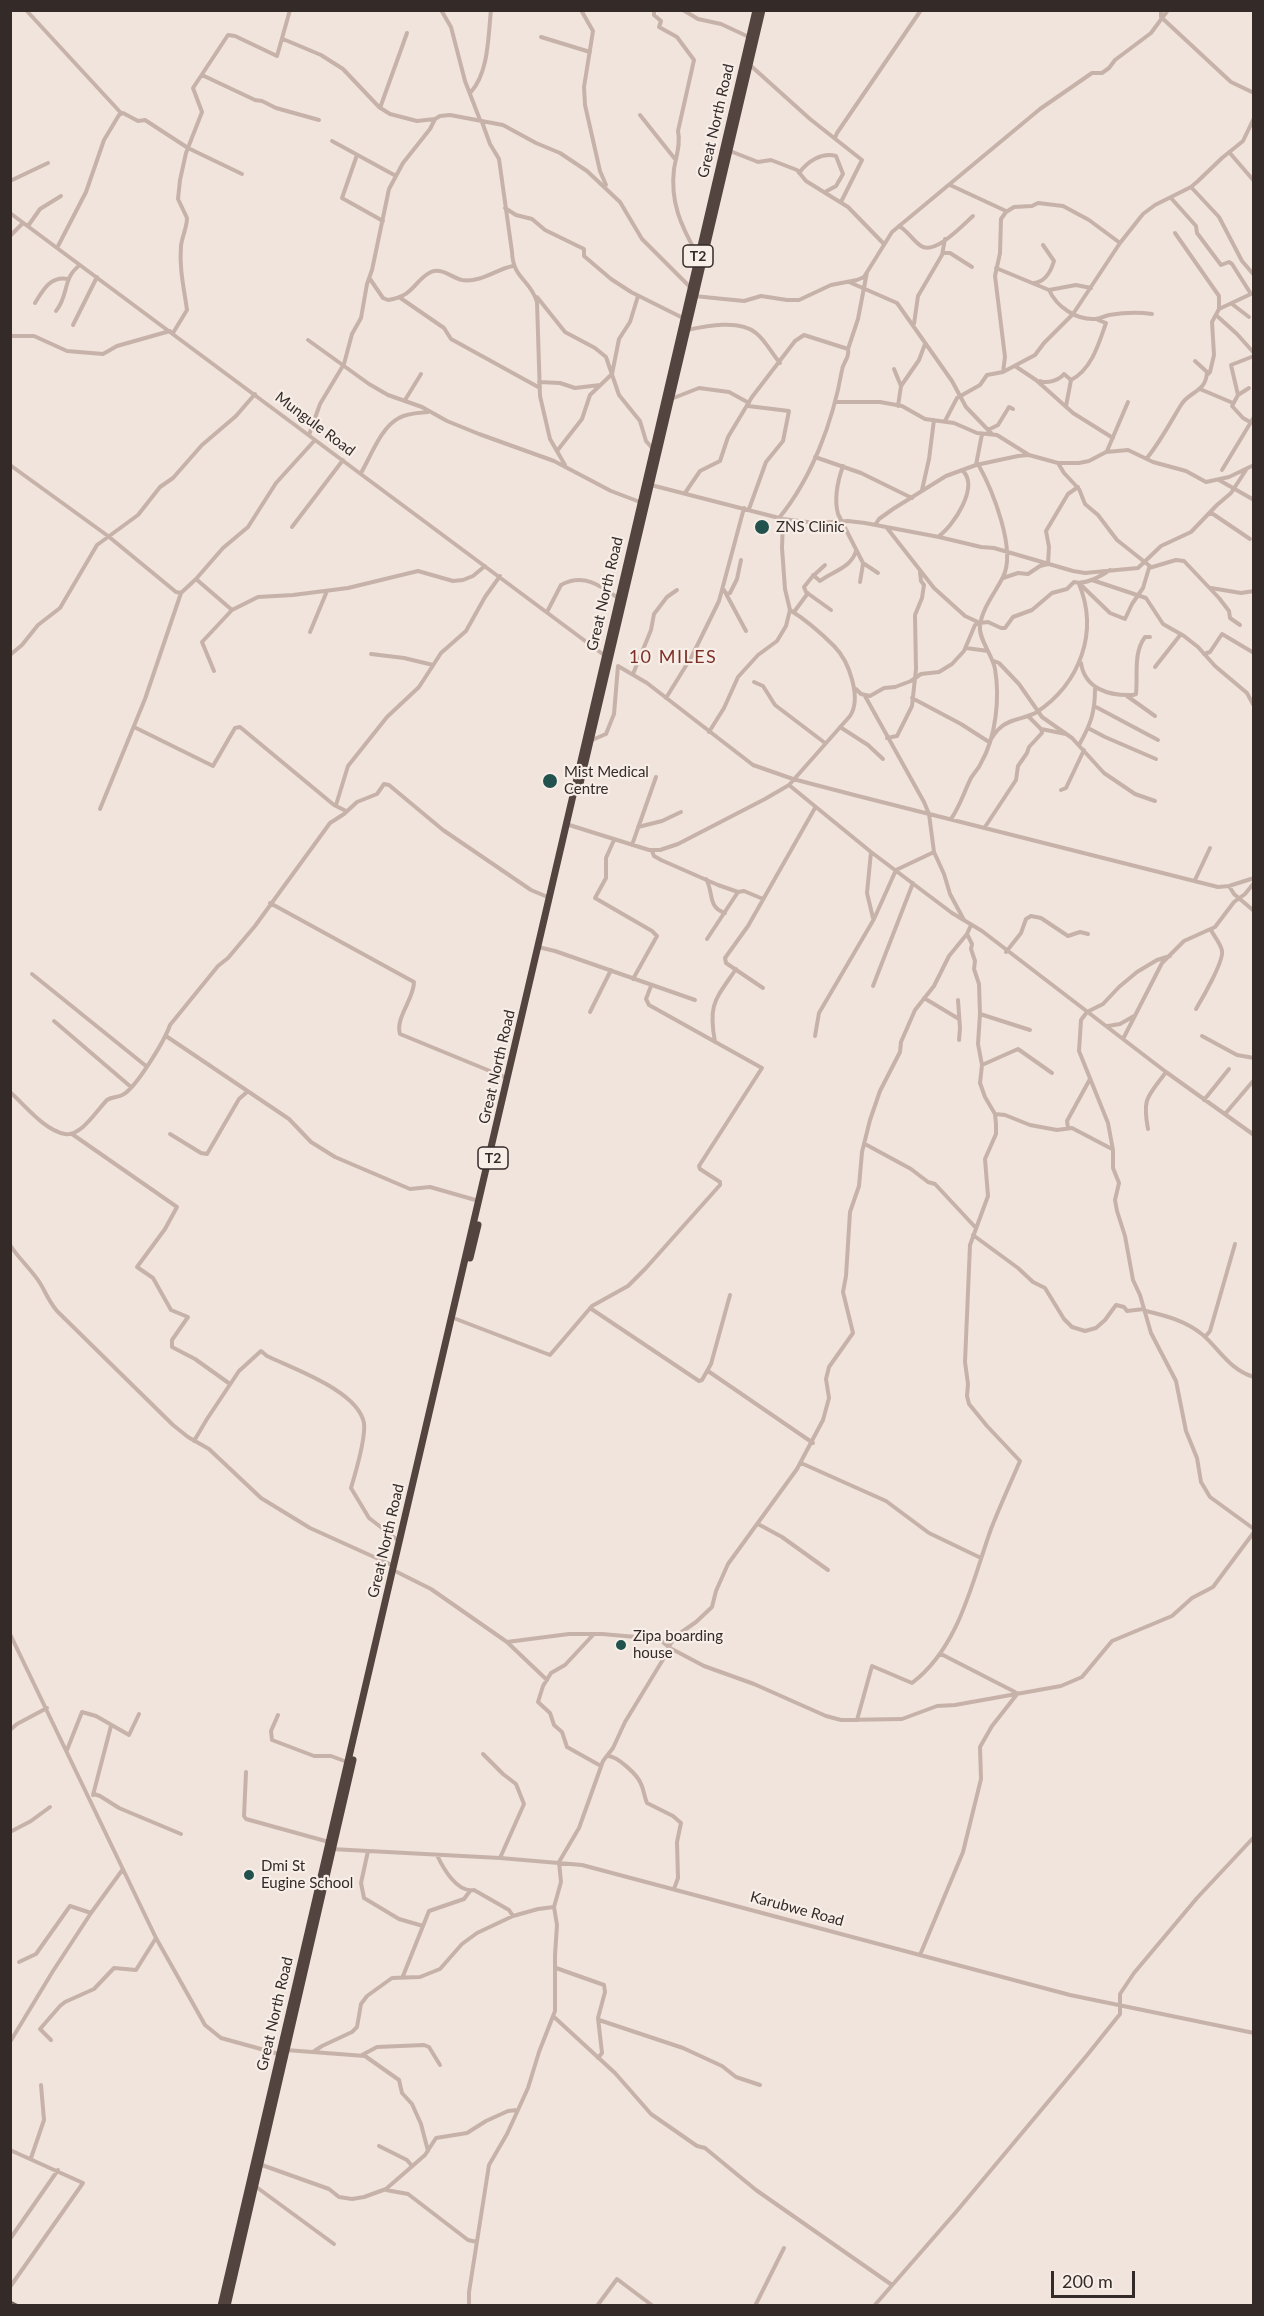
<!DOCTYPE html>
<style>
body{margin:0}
#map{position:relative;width:1264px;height:2316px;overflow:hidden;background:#f0e4dc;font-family:Lato,sans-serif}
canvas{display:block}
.frame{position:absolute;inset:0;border:12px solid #342a28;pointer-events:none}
.scale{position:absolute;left:1051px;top:2271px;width:84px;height:27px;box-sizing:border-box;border:3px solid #342a28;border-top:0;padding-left:8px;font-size:18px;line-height:21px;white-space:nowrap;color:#342a28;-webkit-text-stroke:4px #f8eee8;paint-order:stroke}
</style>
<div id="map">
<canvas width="1264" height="2316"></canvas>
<div class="frame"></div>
<div class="scale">200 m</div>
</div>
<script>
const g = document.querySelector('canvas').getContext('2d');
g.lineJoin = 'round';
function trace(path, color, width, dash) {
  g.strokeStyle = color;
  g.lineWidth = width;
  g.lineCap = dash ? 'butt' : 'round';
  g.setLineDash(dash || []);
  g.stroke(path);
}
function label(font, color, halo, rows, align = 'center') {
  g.font = font + ' Lato,sans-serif';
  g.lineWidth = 4.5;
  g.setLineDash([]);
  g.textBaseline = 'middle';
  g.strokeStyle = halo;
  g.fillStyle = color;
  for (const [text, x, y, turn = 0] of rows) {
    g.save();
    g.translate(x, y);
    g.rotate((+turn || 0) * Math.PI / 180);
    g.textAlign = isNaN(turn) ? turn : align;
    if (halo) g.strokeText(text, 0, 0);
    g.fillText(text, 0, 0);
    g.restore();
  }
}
trace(new Path2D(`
 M 26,10 L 121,113
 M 441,10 L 451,27 L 465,81 L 480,120
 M 581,10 L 593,31 L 584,87 L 585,105 L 600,171 L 606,185
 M 654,10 L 654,15 L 661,21 L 659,27 L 677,37 L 694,60 L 678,131 C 681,143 676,157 674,169 C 670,202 681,226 697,254
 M 683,10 L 698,19 L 721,24 L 749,37
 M 1161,10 L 1161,17 L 1231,82 L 1254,93
 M 541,37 L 590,52
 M 283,39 L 321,55 L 343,69 L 379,107 L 390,114 L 417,121 L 435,119
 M 750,65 L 810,119 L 862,160 L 841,202
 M 202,75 L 255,100 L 262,101 L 276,108 L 319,120
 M 471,92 C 489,71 488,37 491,10
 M 380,108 L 407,33
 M 640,115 L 675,159
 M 482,122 L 490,144 L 499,159 L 512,252 C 513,279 530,279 537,302 L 540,396 L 550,439 L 565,465
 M 835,138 L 837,133 L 921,10
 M 332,141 L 396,176
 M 188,148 L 242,174
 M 730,151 L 758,162 L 771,160 L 797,170 L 806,181 L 848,207 L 883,243
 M 1229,152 L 1254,181
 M 357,155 L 342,198 L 383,221
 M 799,173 C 808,161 822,152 836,156 L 843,174 L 836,186 L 825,192
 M 10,181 L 48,163
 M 950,185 L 1006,211
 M 1191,187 L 1219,217 L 1242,261 L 1254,275
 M 1171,198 L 1196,226 L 1197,233 L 1221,265 L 1229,262 L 1232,264 L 1251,294
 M 505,208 L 516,215 L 532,219 L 545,230 L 584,249 L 584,256 L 611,279 L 631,292 L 683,318
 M 10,213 L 604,655
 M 28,226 L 40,209 L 61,196
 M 899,226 C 908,231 913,241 921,246 C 935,255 962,226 973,216
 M 1175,233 L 1219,296 L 1219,309 L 1212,322 L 1214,355 L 1210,372 L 1207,375
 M 10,236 L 23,223
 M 57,248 L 86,192 L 104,140 L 119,115 L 123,113 L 138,121 L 145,120 L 188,148
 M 943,253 L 950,253 L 972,267
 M 996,268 L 1049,290 L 1076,285 L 1091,288
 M 370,279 L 383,298 L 388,300 C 415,296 414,280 431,272 C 442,267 452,278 462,280 C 481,283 496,269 513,266
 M 849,282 L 897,303 L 952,381 L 966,407 L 992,434
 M 1034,283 C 1045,282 1051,271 1054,261 L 1043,245
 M 1049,290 C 1057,307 1076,320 1095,319 C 1100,319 1104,316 1109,315 C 1121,313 1139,312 1152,314
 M 694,296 L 744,301 L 761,296 L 787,300 L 799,300 L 831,285 L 857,280 L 864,277 L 892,232 L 1040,109 L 1092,73 L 1102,73 L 1109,68 L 1115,60 L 1151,33 L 1168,10
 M 399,297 L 444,328 L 451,339 L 540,388
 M 537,297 L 565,332 L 595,348 L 606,357 L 619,395 L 640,421 L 646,441 L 653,449
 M 35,303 C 43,290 50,276 68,279
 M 1232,304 L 1249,317
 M 1219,309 L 1253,293
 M 56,311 C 69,296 62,278 80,265
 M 1216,315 L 1237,334 L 1254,353
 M 914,324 L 918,296 L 942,255 L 945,239
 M 73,325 L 97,277
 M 687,330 C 706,326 740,319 756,333 C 766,341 772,354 780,363
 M 173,333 L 187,310 C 184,288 179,268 181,246 C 182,236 187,228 187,218 L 178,199 L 180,180 L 186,153 L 202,112 L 193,88 L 228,35 L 235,36 L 277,56 L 290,10
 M 10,336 L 34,336 L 67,351 L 103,354 L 117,346 L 170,331
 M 308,340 L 369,384 L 388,395 L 422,407 L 447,421 L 479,434 L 554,461 L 611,491 L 640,502
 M 1015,366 L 1036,380 L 1073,413 L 1113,438
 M 894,369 L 901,386 L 898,406
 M 1003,372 L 1005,357 L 995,276 L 1000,253 L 1001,219 L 1006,212 L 1014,207 L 1032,206 L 1038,203 L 1063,206 L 1089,220 L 1120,243
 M 1071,380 C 1092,369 1099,343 1106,323 L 1098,320
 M 1040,381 C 1048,384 1059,380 1064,374 L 1071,380 L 1066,406
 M 539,382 L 560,383 L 575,388 L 600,385
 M 901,386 L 919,360 L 925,344
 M 1249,388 L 1238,395 L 1232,406 L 1243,418 L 1250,422
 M 1200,389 L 1233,403
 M 1238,395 L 1231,365 L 1254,356
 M 671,399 L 699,388 L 729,392 L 749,403
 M 405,400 L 421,374
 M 835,402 L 880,402 L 902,406 L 925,419 L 954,423 L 977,433 L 997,435 L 1029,455
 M 748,406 L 789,411 L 783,441 L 766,462 L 749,509
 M 945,421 L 957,398 L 980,385 L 987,375 L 1003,372 L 1035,355 L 1044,343 L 1073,314 L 1120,243 L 1143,214 L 1155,205 L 1191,187 L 1198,181 L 1222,158 L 1243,141 L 1254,118
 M 988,430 L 998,425 L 1009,407 L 1013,409
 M 309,435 L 320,404 L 344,364 L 352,334 L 361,318 L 367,284 L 372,270 L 389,189 L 403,163 L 430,129 L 435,119 L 440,116 L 450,115 L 503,125 L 536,143 L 560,153 L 587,171 L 620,202 L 642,239 L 691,288
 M 557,451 L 582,419 L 590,395 L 612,374 L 619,339 L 630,322 L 638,296
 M 1107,451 L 1128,402
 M 815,457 L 861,473 L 912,498
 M 1147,458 C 1160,442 1170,423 1181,405 C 1189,391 1206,393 1207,372 L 1195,361
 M 1058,463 L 1064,473 L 1079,489 L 1085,504 L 1098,515 L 1117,540 L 1151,567
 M 10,465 L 108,536 L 176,592 L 181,593 L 196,579 L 232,610
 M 976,465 L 982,434
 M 843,466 C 838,480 834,499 838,514 L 863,563 L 878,573
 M 1222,470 L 1254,417
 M 361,473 C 371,456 381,427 399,418 C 407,413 419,413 428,412
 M 1219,480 L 1254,500
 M 651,485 L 783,519 L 815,523 L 848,521 L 865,523 L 939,537 L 981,547 L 994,548 L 1073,571 L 1085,573 L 1138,568 L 1161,546 L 1191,532 L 1217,505 L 1231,493 L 1246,470
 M 922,490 L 929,459 L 934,420
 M 685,493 L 700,471 L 720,461 L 728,437 L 752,397 L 795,341 L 804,335 L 848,349
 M 1208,514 L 1213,514 L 1250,539
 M 779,518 C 812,478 833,421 842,370 C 843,362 850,358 848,349 L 858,319 L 867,272
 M 875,525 L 879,519 L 893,509 L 946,476 L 976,465 L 1018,456 L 1029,455 L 1058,463 L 1079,463 L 1089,461 L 1106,452 L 1128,450 L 1153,462 L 1186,471 L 1206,482 L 1229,477 L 1254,465
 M 292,527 L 343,460
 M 887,528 L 934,588 L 965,616 L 980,623 L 988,622 L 1001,628 L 1005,628 L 1013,617 L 1032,610 L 1052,593 L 1067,589 L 1074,582 C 1085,585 1101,576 1110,570
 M 939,536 C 954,525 979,487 963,471
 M 825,565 L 812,577 L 804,587 L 806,592 L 831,610
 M 813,575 L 820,581 C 833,571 851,568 856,551
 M 1003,578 L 1018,573 L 1028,574 L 1040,566 L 1048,564 L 1049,547 L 1046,531 L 1068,494 L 1078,487
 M 196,579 L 223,548 L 248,527 L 276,483 L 315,440
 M 1092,580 L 1146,598 L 1163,624 L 1184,636 L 1198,647 L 1215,666 L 1247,693 L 1254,706
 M 860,582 L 863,564
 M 1082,586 L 1110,613 L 1125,619 L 1132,604 L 1143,588 L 1149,568 L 1176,560 L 1184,561 L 1219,598 L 1229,611 L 1230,618 L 1240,625
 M 1211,588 L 1241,593 L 1254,591
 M 724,590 L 746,631
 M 726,594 L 730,593 L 737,579 L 741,560
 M 547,612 L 561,585 C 583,573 600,585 618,598
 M 794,612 L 808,593
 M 310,632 L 327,591
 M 966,648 L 988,651
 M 371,654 L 404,658 L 433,665
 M 1204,654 L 1210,652 L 1222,634 L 1254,653
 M 10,655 L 22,645 L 38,625 L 60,608 L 97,545 L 138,515 L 160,487 L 173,478 L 202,445 L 236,416 L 255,394
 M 994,661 L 999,663 L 1019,684 L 1042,717 L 1072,738 L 1104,773 L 1135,794 L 1155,801
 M 1081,663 C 1085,689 1109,696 1133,695 L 1136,694 C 1138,675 1133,653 1145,637 L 1150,637
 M 1155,667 L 1181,634
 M 214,671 L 202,642 L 232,610 L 258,597 L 293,595 L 348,588 L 418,571 L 453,581 L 463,580 L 473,576 L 485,566
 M 633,674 L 651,630 L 654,614 L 667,597 L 677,590
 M 754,682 L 763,686 L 775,705 L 825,743
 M 856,689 L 861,694 L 870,696 L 884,688 L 895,687 L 911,681 L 921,674 L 939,672 L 952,664 L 964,651 L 975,625 L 980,623
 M 865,696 L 924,802 L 929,814 L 934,852 L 944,874 L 950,894 L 964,920
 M 1127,696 L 1155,716
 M 666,698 L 692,656 L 719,601 L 744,508
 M 912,698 L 961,724 L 989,742 C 992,738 995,732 1000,728 C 1010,718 1026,719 1037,712 C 1080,683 1099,632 1079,584
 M 1096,707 L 1158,740
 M 1029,717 L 1041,729 L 1066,734
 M 134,727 L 213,766 L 235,728 L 240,727 L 334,805 L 346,811
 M 840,727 L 868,745 L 883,759
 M 1088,728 L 1105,737 L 1156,759
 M 709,732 L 724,708 L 738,677 L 758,655 L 777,641 L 786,626 L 790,610 L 785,589 L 782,548 L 783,519
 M 887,738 L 897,736 L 912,706 L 916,669 L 915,615 L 922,598 L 924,585 L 921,581 L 920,572
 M 592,740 L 606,734 L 614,714 L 618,666 L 647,683 L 753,765 L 793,779 L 858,796 L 1218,887 L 1229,886 L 1254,878
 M 1079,745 C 1091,724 1095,712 1095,689
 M 789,785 L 871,852 L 952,913 L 982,931 L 1166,1072 L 1254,1135
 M 1061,790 L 1066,788 L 1084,750
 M 336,805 L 348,766 L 387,717 L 419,687 L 441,653 L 466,631 L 485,597 L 500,576
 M 100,809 L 145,699 L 181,593
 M 951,819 C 960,806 964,792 971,778 C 974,773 979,768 981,763 C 996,737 1000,698 995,669 C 993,656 978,638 980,626 C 982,608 995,593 1003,577 C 1017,550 992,489 978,464
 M 566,824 L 649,850 L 660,850 L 678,844 L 765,799 L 789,785 L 850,716 C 862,698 849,661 834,646 C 821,633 806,620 790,610
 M 638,827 L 662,821 L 681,812
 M 985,827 L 1016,780 L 1018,766 L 1027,753 L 1029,747 L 1042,733 L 1041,729
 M 614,840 L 606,858 L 606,878 L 595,898 L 652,931 L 657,936 L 633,979
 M 632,845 L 656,777
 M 652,851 L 654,856 L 661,860 L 718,885 L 738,892 L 744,891 L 763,899
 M 871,852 L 867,893 L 873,918
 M 706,879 C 714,892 707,907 725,913
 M 1195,880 L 1210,848
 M 1229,886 L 1234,894 L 1254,911
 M 270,903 L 414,982 C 414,999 395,1018 400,1034 L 507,1078
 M 707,939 L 738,892
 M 538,947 L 555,951 L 695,1000
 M 1006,952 L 1021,933 L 1026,919 L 1031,916 L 1041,918 L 1068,936 L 1080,932 L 1088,934
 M 1170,956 L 1157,960 L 1137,972 L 1119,987 L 1103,1004 L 1087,1012 L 1081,1020 L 1079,1051 L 1108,1123 L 1113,1150 L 1113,1168 L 1119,1183 L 1115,1200 L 1117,1211 L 1125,1236 L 1133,1280 L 1140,1295 L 1151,1333 L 1176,1381 L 1186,1431 L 1197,1458 L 1201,1482 L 1210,1497 L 1254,1529
 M 32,974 L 146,1066
 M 873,986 L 913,883
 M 763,988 L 726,963 L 725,958 L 748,926 L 815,808
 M 924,998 L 959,1019
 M 958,1000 L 960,1028 L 959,1040
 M 1196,1009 C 1202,999 1224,961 1222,951 C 1221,944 1214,936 1211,930
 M 590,1012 L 611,970
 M 980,1014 L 1030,1030
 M 54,1021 L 131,1087
 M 1108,1026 L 1120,1024 L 1134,1016
 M 166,1036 L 289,1119 L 311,1142 L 335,1157 L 410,1189 L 430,1187 L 479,1201
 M 815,1036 L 819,1013 L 874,919 L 896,870 L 934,852
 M 1202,1036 L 1237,1055 L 1254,1058
 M 1123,1039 L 1162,963 L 1184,941 L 1215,927 L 1234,902 L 1245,894 L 1254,883
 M 715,1042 C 708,1004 715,1000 736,969
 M 982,1065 L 1018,1049 L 1052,1073
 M 10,1092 C 26,1106 44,1130 65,1134 C 81,1137 97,1110 107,1100 C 113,1096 119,1098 124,1094 C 137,1086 165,1040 170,1025 L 218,966 L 228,958 L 255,926 L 330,823 L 344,814 L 357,802 L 377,794 L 384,784 L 389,785 L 443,830 L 531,890 L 550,898
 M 1204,1100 L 1229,1069
 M 995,1114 L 1005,1115 L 1030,1125 L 1057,1130 L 1072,1128 L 1112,1149
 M 1225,1114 L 1254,1080
 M 1068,1128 L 1067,1121 L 1090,1079
 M 1148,1129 C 1142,1097 1148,1097 1166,1072
 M 72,1134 L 177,1207 L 165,1229 L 137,1267 L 153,1278 L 171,1310 L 188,1317 L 172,1340 L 172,1347 L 195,1359 L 230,1384
 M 170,1134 L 201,1153 L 207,1154 L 239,1099 L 247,1092
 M 865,1144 L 911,1169 L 928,1182 L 935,1184 L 976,1228
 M 973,1235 L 1018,1268 L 1033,1282 L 1045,1288 L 1064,1319 L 1072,1327 L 1085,1331 L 1096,1328 L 1105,1320 L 1116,1305 L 1124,1307 L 1127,1311 L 1144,1309
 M 10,1245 C 19,1259 31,1269 40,1283 C 46,1293 48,1300 57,1311 L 173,1425 L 188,1437 L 209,1449 L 261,1498 L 310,1528 L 394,1566
 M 590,1308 L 699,1381 L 702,1380 L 711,1364 L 730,1295
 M 1146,1311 C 1167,1316 1186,1321 1203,1335 C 1220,1350 1230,1370 1254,1377
 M 456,1319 L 550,1355 L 592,1306 L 628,1286 L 646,1268 L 720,1185 L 720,1182 L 700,1169 L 699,1166 L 762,1068 L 649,1005 L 646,999 L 651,986
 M 1205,1337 L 1210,1331 L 1235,1244
 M 708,1371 L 813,1443
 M 194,1441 L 207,1419 L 239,1371 L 261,1351 L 267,1356 C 294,1369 358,1391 364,1423 C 366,1439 356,1471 351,1488 L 369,1518 L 399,1541
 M 801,1463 L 886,1501 L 929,1533 L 981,1558
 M 758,1524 L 782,1537 L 828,1570
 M 397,1572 L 431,1589 L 507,1642 L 569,1634 L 602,1634 L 659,1639 L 670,1648 L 704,1666 L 754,1684 L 826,1716 L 841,1720 L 902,1719 L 937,1706 L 955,1705 L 1061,1686 L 1082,1677 L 1112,1641 L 1172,1616 L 1192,1598 L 1213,1587 L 1254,1532
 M 10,1634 L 156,1938 L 205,2025 L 221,2038 L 279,2054
 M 593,1635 L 565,1665 L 551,1673 L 543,1686 L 538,1702 L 550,1713 L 554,1725 L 562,1732 L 567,1747 L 601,1766
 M 508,1643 L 547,1680
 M 669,1646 L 676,1636 L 696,1622 L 712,1607 L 716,1591 L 728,1564 L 797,1469 L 823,1420 L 829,1398 L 826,1379 L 829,1367 L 853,1333 L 843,1292 L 846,1276 L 850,1212 L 859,1186 L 862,1152 L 870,1120 L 880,1091 L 900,1052 L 901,1042 L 915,1010 L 934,986 L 949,956 L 967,934 L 971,925
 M 941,1654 L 1015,1692
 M 278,1715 L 271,1731 L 272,1740 L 314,1756 L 331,1756 L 347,1762
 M 857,1720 L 872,1666 L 912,1683 C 959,1648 972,1582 991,1529 C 1000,1506 1010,1484 1020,1461 L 987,1426 L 969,1404 L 967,1396 L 968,1384 L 965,1362 L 970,1245 L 988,1196 L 985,1159 L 996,1134 L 996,1124 L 995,1114 L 985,1097 L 980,1083 L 982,1065 L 978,1044 L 980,1014 L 979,984 L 974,969 L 975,961 L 971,949 L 972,944 L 967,934
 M 10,1730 L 17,1724 L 47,1708
 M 67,1750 L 82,1712 L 96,1716 L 129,1735 L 139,1714
 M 483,1754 L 503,1774 L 516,1784 L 524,1804 L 500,1858
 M 608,1756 C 617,1756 638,1775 641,1784 C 644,1790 644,1796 647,1803 L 673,1816 L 681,1823 L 677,1842 L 678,1878 L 674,1889
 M 246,1772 L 244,1816 L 246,1819 L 329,1842
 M 94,1794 L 100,1796 L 119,1808 L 181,1834
 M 93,1795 L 111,1726
 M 10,1832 L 31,1821 L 50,1807
 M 331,1849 L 500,1858 L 582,1865 L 1070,1995 L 1254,2033
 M 368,1851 L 361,1883 L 364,1898 L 399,1919 L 423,1926
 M 437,1855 C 443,1868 457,1893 474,1890 L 509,1910 L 513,1916
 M 920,1955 L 963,1852 L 981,1779 L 980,1747 L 992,1726 L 1018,1693
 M 19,1962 L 36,1954 L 70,1906 L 91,1913 L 123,1869
 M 556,1968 L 604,1985 L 605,1992 L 598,2018 L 602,2053 L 598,2058
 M 403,1976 L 429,1911 L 464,1899 L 470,1891
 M 553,2016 L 615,2073 L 651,2114 L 697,2146 L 705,2148 L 756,2190 L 892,2285
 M 599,2020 L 683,2048 L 722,2066 L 736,2077 L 760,2085
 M 51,2040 L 40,2029 L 60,2006 L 65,2002 L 94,1989 L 114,1968 L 136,1970 L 156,1938
 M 10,2042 L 53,1971 L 91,1913
 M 286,2050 L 365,2056 L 399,2080 L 402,2093 L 412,2104 L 421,2124 L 428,2151
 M 313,2052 L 322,2046 L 352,2032 L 357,2027 L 361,2004 L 367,1996 L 392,1978 L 420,1977 L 440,1969 L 462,1944 L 477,1933 L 513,1916 L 538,1909 L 554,1907
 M 362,2055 L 377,2047 L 424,2045 L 429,2047 L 440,2065
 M 379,2146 L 407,2160 L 412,2166
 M 10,2150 L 83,2183 L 10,2287
 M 31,2158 L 44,2120 L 41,2085
 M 259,2164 L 329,2189 L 339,2197 L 352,2199 L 364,2197 L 386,2189 L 425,2155 L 436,2138 L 467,2133 L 486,2121 L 508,2111 L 517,2110
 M 255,2186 L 334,2244
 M 386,2190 L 408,2194 L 468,2240 L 477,2242
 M 10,2239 L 58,2170
 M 469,2306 L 469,2292 L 489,2165 L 507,2134 L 528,2088 L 539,2052 L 555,2011 L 555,1955 L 557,1925 L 554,1907 L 561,1882 L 559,1862 L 579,1828 L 603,1761 L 613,1748 L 625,1722 L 670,1648
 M 597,2306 L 617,2279 L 653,2306
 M 755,2306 L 784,2248
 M 874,2306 L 956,2212 L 1088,2054 L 1120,2014 L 1120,1994 L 1134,1973 L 1197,1898 L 1254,1837`), '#c7b2a9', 4);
trace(new Path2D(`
 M 10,2303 L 16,2306`), '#75605b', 5);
trace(new Path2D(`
 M 579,788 L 762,10
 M 470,1258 L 478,1225
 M 221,2306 L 756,10
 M 227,2306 L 353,1760`), '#544440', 7);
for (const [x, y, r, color] of [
 [762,527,8,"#22524e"],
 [550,781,8,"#22524e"],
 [621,1645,6,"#22524e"],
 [249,1875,6,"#22524e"]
]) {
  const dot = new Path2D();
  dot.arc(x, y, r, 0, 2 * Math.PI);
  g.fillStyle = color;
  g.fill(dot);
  trace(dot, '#f8eee8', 2);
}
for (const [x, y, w] of [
 [698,256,30],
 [493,1158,30]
]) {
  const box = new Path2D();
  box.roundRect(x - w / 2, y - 11, w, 22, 4.5);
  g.fillStyle = '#f8eee8';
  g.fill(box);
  trace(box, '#342a28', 1.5);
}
label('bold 14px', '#342a28', null, [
 ["T2",698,256],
 ["T2",493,1158]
]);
label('15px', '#342a28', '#f8eee8', [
 ["Great North Road",716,121,-77],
 ["Mungule Road",315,424,37],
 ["Great North Road",605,594,-77],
 ["Great North Road",497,1067,-77],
 ["Great North Road",386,1541,-77],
 ["Karubwe Road",797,1909,15],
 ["Great North Road",275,2014,-77]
]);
label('15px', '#342a28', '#f8eee8', [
 ["ZNS Clinic",776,527],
 ["Mist Medical",564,772],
 ["Centre",564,789],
 ["Zipa boarding",633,1636],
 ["house",633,1653],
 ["Dmi St",261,1866],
 ["Eugine School",261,1883]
], 'left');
g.letterSpacing = '1.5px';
label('18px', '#7c3028', '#f8eee8', [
 ["10 MILES",673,657]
]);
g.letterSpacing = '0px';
</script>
